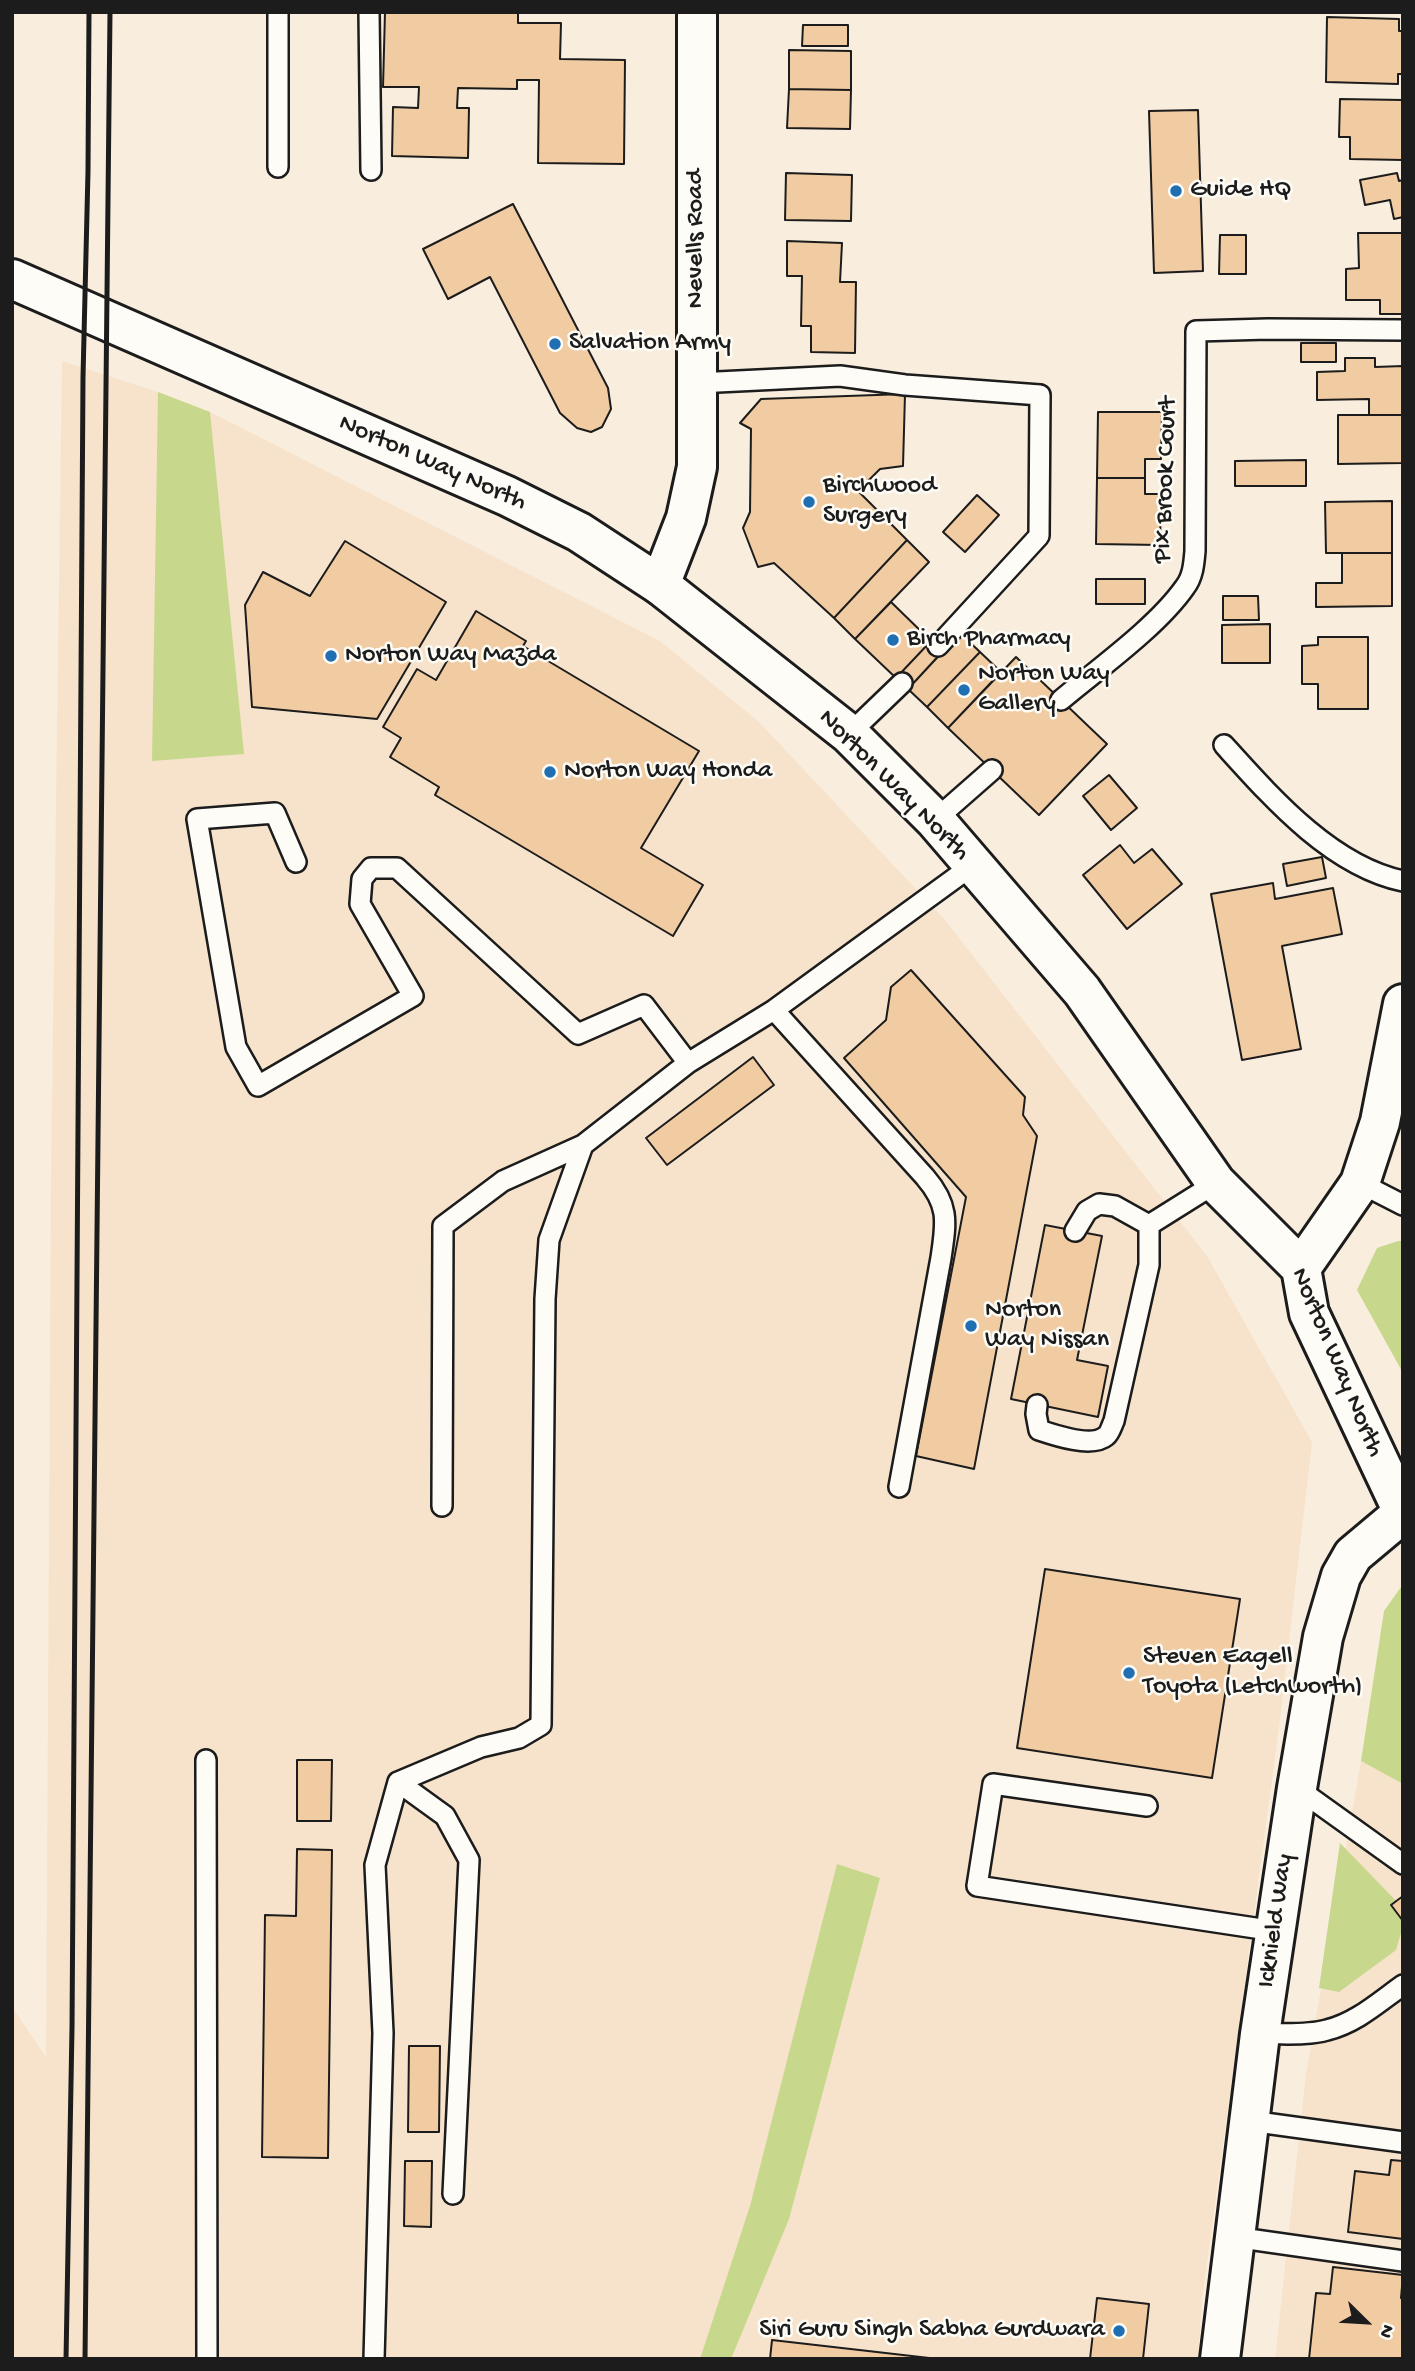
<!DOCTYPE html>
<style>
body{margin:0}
#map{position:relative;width:1415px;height:2371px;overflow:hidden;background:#f9eddd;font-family:"Gochi Hand",sans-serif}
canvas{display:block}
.frame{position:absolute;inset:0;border:14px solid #1c1c1c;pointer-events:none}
.north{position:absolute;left:1331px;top:2287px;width:70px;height:70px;-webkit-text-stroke:5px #fdfcf7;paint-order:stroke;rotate:114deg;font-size:19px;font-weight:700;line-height:28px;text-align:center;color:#1c1c1c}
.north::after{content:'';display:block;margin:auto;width:24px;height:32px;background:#1c1c1c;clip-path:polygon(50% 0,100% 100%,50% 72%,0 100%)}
</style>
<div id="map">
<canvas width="1415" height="2371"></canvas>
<div class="frame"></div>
<div class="north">N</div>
</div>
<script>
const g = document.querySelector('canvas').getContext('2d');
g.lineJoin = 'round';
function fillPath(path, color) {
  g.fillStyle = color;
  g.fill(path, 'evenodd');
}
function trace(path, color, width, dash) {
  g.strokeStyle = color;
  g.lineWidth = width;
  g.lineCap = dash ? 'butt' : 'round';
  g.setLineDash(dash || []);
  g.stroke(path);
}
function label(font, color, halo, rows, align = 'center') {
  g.font = font + ' "Gochi Hand",sans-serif';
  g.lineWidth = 5;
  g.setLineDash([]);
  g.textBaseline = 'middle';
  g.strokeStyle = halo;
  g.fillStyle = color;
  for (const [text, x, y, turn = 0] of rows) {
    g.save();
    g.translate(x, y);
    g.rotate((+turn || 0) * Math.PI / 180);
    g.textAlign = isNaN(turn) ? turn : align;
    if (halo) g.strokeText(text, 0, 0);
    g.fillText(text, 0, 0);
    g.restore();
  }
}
fillPath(new Path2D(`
 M 62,361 L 158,392 L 210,412 L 660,641 L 759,722 L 945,920 L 1207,1256 L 1312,1442 L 1279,1728 L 1202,2301 L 1198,2359 L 12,2359 L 12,2007 L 46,2057 L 51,1173 Z
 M 1361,1761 L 1403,1784 L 1403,2359 L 1275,2359 L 1306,2074 Z`), '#f7e3cb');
fillPath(new Path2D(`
 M 158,392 L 210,412 L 244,754 L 152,761 Z
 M 1398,1241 L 1403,1241 L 1403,1373 L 1357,1290 L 1377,1248 Z
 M 1401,1587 L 1403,1587 L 1403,1784 L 1361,1761 L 1384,1611 Z
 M 1340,1843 L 1403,1908 L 1403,1926 L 1396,1950 L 1339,1992 L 1319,1988 Z
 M 837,1864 L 880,1878 L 789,2219 L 731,2359 L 700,2359 L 750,2206 Z`), '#c7d88c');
const building = new Path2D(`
 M 385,12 L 518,12 L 518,23 L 561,23 L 560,59 L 625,60 L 624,164 L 538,163 L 539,80 L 517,80 L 517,89 L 458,88 L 457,108 L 469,108 L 468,158 L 392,156 L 393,107 L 418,108 L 419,87 L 383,87 Z
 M 1327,17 L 1399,19 L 1399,31 L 1403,31 L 1403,74 L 1398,74 L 1398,84 L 1326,82 Z
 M 803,25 L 848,25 L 848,46 L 802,46 Z
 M 789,50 L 851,51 L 851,90 L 789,89 Z
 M 789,89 L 851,90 L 850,129 L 787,128 Z
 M 1340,99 L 1403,100 L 1403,160 L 1350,159 L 1350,137 L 1339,137 Z
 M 1198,110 L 1203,271 L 1154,273 L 1149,111 Z
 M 786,173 L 852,175 L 851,221 L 785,220 Z
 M 1397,173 L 1399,181 L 1403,180 L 1403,217 L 1394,219 L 1390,200 L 1365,205 L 1360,180 Z
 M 513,204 L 608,388 L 611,409 L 602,427 L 591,432 L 577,428 L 560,413 L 490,277 L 448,299 L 423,249 Z
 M 1358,233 L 1403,233 L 1403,314 L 1380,314 L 1380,300 L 1346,300 L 1346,269 L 1359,268 Z
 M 1220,235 L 1246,235 L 1246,274 L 1219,274 Z
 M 787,241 L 842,243 L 840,282 L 856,282 L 855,353 L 811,352 L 811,326 L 801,326 L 802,276 L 787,276 Z
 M 1301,343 L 1336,343 L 1336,362 L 1301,362 Z
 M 1345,358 L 1375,358 L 1375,367 L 1403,366 L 1403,415 L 1369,415 L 1369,399 L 1317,400 L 1317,372 L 1345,371 Z
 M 905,394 L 903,466 L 880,469 L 858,491 L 907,540 L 834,618 L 774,563 L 758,567 L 743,528 L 750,512 L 751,429 L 740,423 L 761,399 Z
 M 1098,412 L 1162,412 L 1161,459 L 1145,459 L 1145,478 L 1097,478 Z
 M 1338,415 L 1403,415 L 1403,463 L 1338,464 Z
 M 1306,460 L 1306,486 L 1235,486 L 1235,461 Z
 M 1097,478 L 1145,478 L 1145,494 L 1161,494 L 1160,545 L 1096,544 Z
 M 977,495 L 999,515 L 965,552 L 943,532 Z
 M 1392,501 L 1392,553 L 1326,553 L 1325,502 Z
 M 907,540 L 929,562 L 855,639 L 834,618 Z
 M 345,541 L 446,602 L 377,719 L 252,707 L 245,605 L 263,572 L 310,596 Z
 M 1342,553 L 1392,553 L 1392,606 L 1316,607 L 1316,583 L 1342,583 Z
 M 1096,579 L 1145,579 L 1145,604 L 1096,604 Z
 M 1223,596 L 1258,596 L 1259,620 L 1223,620 Z
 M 891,602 L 931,641 L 896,678 L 855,639 Z
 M 476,611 L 526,641 L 523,646 L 699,751 L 641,848 L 703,885 L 673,936 L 435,795 L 439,787 L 390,757 L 401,738 L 383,727 L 417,669 L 436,680 Z
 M 1270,624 L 1270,663 L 1222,663 L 1222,625 Z
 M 960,633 L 980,652 L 927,707 L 908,689 Z
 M 1318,637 L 1368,637 L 1368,709 L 1318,709 L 1318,684 L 1302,684 L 1302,646 L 1318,645 Z
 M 931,641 L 943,651 L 908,689 L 896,678 Z
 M 980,652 L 1001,672 L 948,728 L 927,707 Z
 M 1016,657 L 1107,744 L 1039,815 L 948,728 Z
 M 1109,775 L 1137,808 L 1111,830 L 1083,796 Z
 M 1120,845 L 1134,863 L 1152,849 L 1182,884 L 1127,929 L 1083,875 Z
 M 1322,857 L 1326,878 L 1287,886 L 1283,864 Z
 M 1273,883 L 1275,899 L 1333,888 L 1342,934 L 1282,946 L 1301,1049 L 1242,1060 L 1211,894 Z
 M 911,970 L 1025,1097 L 1023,1115 L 1037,1136 L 974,1469 L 916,1456 L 966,1197 L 844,1058 L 886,1020 L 891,987 Z
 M 753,1057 L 774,1085 L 667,1165 L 646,1138 Z
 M 1045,1225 L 1102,1236 L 1077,1360 L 1108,1366 L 1098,1417 L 1011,1399 Z
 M 1045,1569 L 1240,1599 L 1212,1778 L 1017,1748 Z
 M 297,1760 L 332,1760 L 331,1821 L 297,1821 Z
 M 297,1849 L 332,1850 L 328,2158 L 262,2157 L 265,1915 L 296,1916 Z
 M 1403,1896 L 1403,1921 L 1391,1905 Z
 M 409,2046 L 440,2046 L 439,2132 L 408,2132 Z
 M 1391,2160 L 1403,2161 L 1403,2239 L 1348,2232 L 1355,2171 L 1389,2175 Z
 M 405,2161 L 432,2161 L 431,2227 L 404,2226 Z
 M 1333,2267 L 1403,2275 L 1401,2298 L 1403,2299 L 1403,2359 L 1309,2359 L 1316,2293 L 1330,2294 Z
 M 1097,2298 L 1149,2304 L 1143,2359 L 1090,2359 Z
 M 772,2340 L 938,2359 L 770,2359 Z`);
fillPath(building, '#f1cba1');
trace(building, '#1c1c1c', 2);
const lane = new Path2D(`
 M 278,12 L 278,167
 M 369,12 L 371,170
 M 697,383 L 840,376 L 905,385 L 1040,395 L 1039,536 L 938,646
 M 1061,700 C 1099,668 1157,627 1185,587 C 1193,577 1194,563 1195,551 L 1196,331 L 1268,329 L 1403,330
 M 849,734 L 902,683
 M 1224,745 C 1271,797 1331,866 1403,881
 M 935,820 L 992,770
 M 296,862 L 275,813 L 197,819 L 236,1047 L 258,1086 L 413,996 L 360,904 L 362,879 L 371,868 L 397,868 L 578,1034 L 644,1005 L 688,1063
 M 774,1010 L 925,1177 C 950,1206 946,1223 941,1258 L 899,1487
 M 1360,1183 L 1403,1205
 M 1149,1225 L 1216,1183
 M 1075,1231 L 1087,1211 L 1099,1204 L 1115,1206 L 1149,1225
 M 1037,1405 L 1036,1414 L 1039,1430 C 1054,1435 1092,1448 1106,1436 C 1110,1433 1112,1425 1114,1421 L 1149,1265 L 1149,1225
 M 442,1506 L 443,1226 L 503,1181 L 583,1145 L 688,1063 L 774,1010 L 973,865
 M 206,1760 L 207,2359
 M 398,1782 L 481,1747 L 519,1738 L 541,1725 L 545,1299 L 549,1240 L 583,1145
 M 398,1782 L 445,1816 L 469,1860 L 453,2194
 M 1297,1788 L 1403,1864
 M 1147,1806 L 993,1784 L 977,1886 L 1275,1931
 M 1260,2034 C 1281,2033 1306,2036 1327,2030 C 1356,2023 1379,2002 1403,1985
 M 1250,2121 L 1403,2142
 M 1234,2237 L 1403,2261
 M 374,2359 L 383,2033 L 375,1865 L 398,1782`);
const street = new Path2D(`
 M 660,585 L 686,518 L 697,467 L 697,12`);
const secondary = new Path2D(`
 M 12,279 L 507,496 L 579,532 L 660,585 L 849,734 L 935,820 L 1082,991 L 1216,1183 L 1301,1268 L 1309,1313 L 1403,1512
 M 1301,1268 L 1360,1183 L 1380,1122 L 1403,1004
 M 1220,2359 L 1260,2034 L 1297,1788 L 1323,1637 L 1341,1576 L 1353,1555 L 1403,1513`);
trace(lane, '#1c1c1c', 24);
trace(street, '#1c1c1c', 44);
trace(secondary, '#1c1c1c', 44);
trace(lane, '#fdfcf7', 19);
trace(street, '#fdfcf7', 38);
trace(secondary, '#fdfcf7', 38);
trace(new Path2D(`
 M 66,2359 L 72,2028 L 83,377 L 88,171 L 89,12
 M 85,2359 L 110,12`), '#1c1c1c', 5);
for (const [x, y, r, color] of [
 [1176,191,7,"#1f6fb2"],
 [555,344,7,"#1f6fb2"],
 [809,502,7,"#1f6fb2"],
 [893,640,7,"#1f6fb2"],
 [331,656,7,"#1f6fb2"],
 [964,690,7,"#1f6fb2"],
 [550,772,7,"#1f6fb2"],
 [971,1326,7,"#1f6fb2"],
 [1129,1673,7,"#1f6fb2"],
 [1119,2331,7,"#1f6fb2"]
]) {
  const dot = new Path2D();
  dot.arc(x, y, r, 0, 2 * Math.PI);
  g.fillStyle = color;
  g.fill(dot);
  trace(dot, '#fdfcf7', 2.5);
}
label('26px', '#1c1c1c', '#fdfcf7', [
 ["Guide HQ",1190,191],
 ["Salvation Army",569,344],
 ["Birchwood",823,487],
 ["Surgery",823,517],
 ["Birch Pharmacy",907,640],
 ["Norton Way Mazda",345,656],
 ["Norton Way",978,675],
 ["Gallery",978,705],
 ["Norton Way Honda",564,772],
 ["Norton",985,1311],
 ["Way Nissan",985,1341],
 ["Steven Eagell",1143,1658],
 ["Toyota (Letchworth)",1143,1688],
 ["Siri Guru Singh Sabha Gurdwara",1105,2331,"right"]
], 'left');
label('26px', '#1c1c1c', '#fdfcf7', [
 ["Nevells Road",697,239,-90],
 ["Norton Way North",432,464,24],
 ["Pix Brook Court",1167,480,-88],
 ["Norton Way North",893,786,45],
 ["Norton Way North",1336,1363,67],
 ["Icknield Way",1277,1921,-82]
]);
</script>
